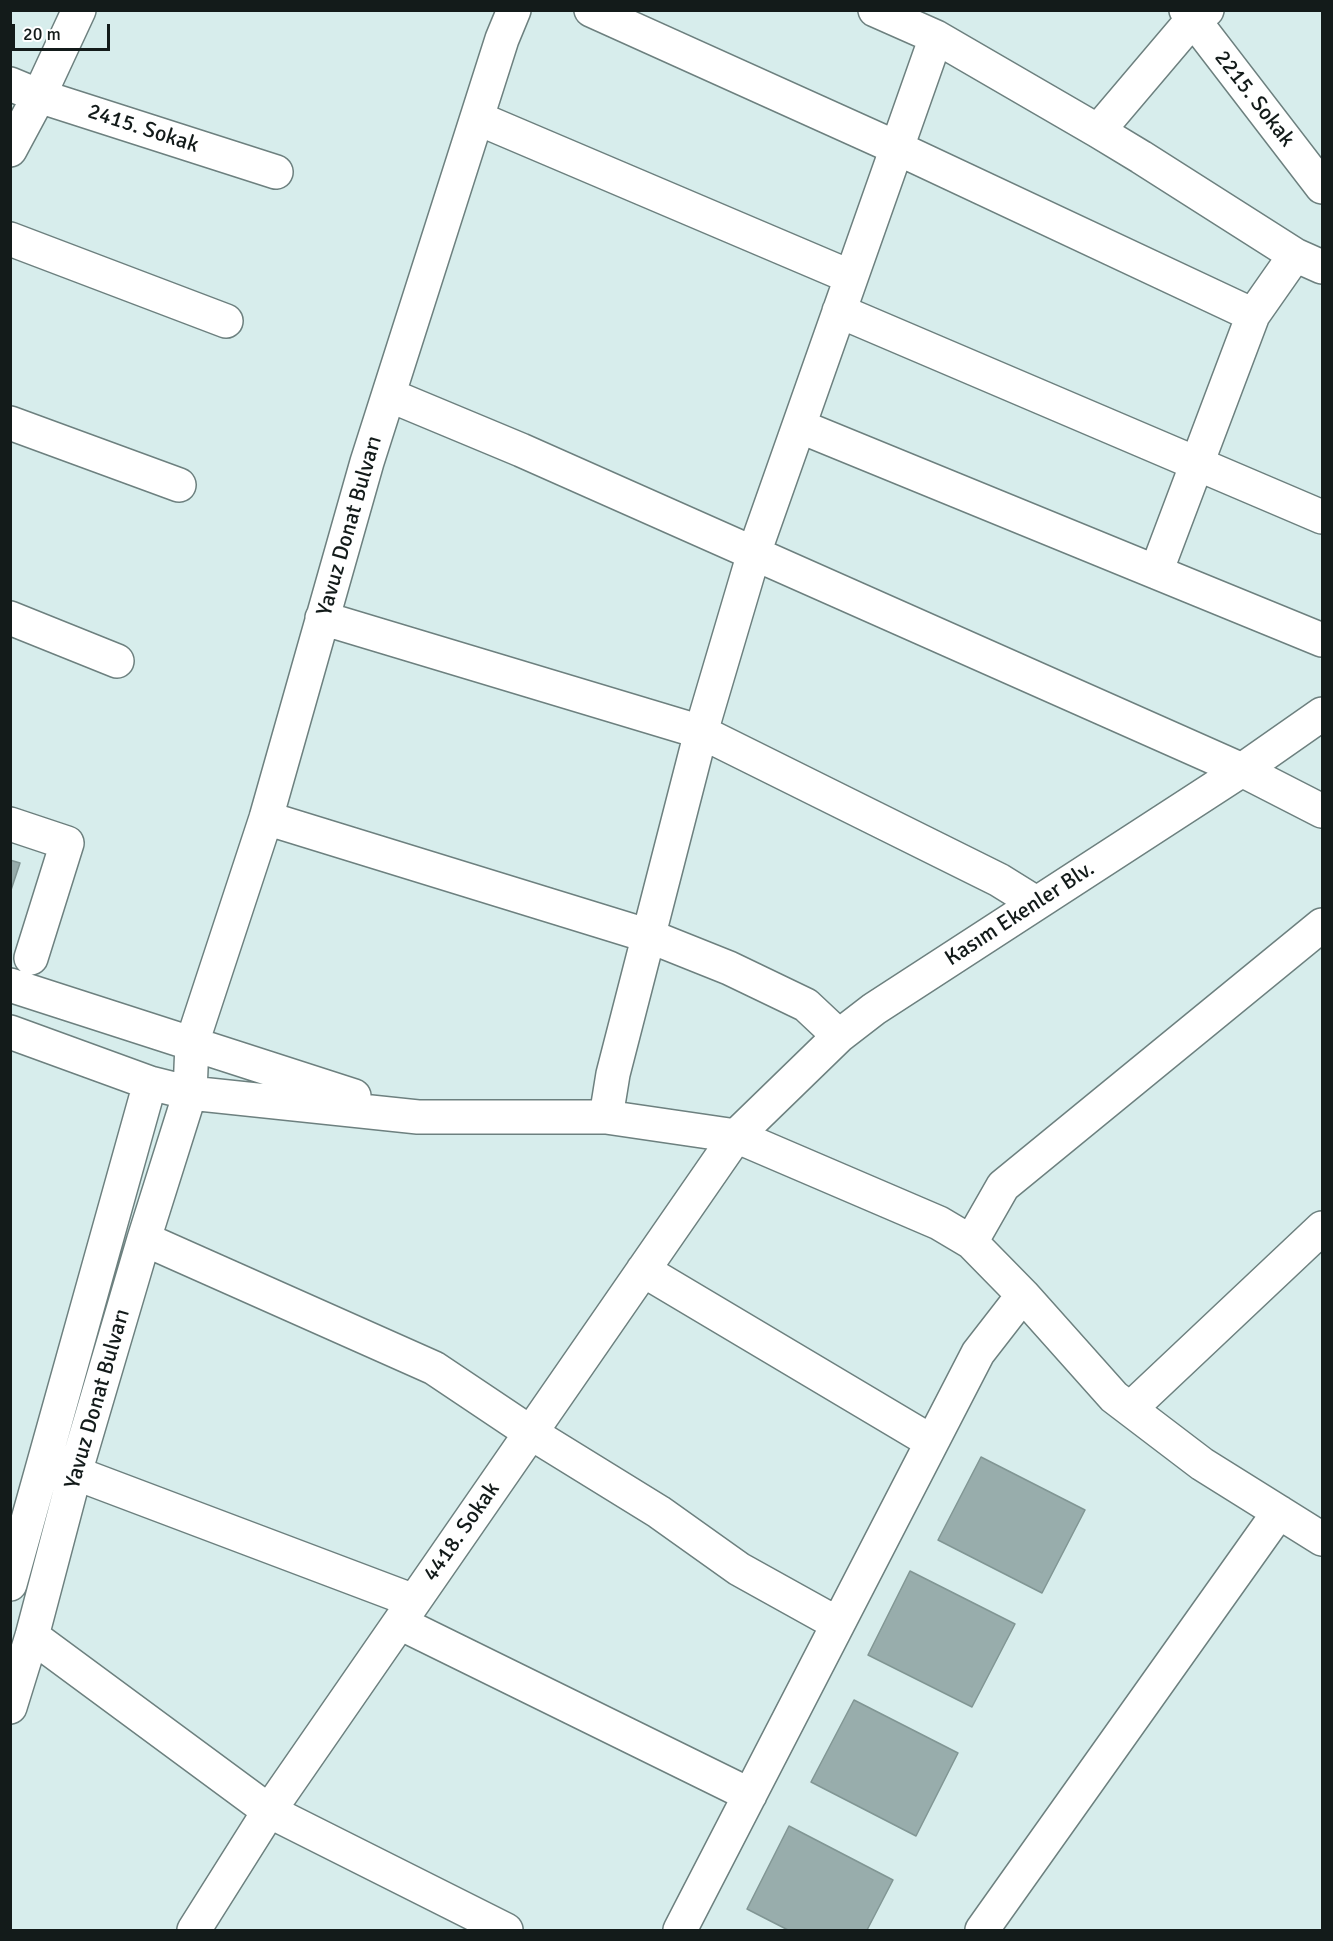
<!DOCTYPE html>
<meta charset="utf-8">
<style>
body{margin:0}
#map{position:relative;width:1333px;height:1941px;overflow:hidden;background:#d7edec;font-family:Signika,sans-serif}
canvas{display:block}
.frame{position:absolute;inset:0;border:12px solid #131b1a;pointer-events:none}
.scale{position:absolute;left:12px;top:24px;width:98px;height:27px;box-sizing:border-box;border:3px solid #131b1a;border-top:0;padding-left:8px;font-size:18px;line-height:21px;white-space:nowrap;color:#131b1a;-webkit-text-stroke:4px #fff;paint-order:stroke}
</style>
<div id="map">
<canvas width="1333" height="1941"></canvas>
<div class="frame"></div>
<div class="scale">20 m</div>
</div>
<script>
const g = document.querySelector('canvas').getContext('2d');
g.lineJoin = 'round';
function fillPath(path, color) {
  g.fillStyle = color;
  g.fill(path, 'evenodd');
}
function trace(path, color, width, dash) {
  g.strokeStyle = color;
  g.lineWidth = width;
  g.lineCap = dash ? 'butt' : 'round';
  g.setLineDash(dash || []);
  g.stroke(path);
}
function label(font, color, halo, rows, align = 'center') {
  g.font = font + ' Signika,sans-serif';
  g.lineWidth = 4.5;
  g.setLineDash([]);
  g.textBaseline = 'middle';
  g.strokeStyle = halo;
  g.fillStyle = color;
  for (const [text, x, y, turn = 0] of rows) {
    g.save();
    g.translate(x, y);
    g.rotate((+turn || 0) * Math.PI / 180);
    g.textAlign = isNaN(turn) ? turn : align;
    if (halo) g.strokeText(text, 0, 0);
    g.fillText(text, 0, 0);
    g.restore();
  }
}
const building = new Path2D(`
 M 10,860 L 20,863 L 10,893 Z
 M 981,1457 L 1085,1510 L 1042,1593 L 938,1540 Z
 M 910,1571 L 1015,1624 L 972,1707 L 868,1655 Z
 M 854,1700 L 958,1753 L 916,1836 L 811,1782 Z
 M 789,1826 L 893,1880 L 867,1930 L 788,1930 L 747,1909 Z`);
fillPath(building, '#98adac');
trace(building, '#819694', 1.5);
const minor = new Path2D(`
 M 591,10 L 897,148 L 1253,315
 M 875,10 L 936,37 L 1098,131 L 1141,157 L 1295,255 L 1322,267
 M 1186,10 L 1322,187
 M 10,84 L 39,96 L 276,172
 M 477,118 L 851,277
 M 1098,131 L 1193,19 L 1207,10
 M 10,150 L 39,96 L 79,10
 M 10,239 L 226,321
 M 839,311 L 1322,517
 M 389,395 L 521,450 L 1242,770 L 1322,811
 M 10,423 L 179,485
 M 799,426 L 1322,640
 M 1156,572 L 1253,315 L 1295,255
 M 10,618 L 117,661
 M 322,618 L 701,732 L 999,880 L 1036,903
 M 266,818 L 649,936 L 729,968 L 806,1005 L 839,1036
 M 10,824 L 67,843 L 31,958
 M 10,985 L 354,1096
 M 10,1032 L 150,1083 L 190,1093 L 418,1117 L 606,1117 L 736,1136 L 939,1223 L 971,1242 L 1023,1295 L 1114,1397 L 1202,1464 L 1322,1539
 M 606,1117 L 613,1074 L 701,732 L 754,553 L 936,37
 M 144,1239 L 434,1368 L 531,1433 L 659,1512 L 739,1569 L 838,1624
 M 971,1242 L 1003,1186 L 1322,925
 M 643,1270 L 932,1442
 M 1130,1409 L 1322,1228
 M 75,1473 L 414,1601
 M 10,1584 L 150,1083
 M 400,1623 L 750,1795
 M 32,1636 L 269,1811 L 506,1930
 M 10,1707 L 32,1636 L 75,1473 L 144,1239 L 190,1093 L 192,1043 L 266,818 L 367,462 L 502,39 L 514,10
 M 194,1930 L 269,1811 L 736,1136 L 839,1036 L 874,1009 L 1242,770 L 1322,714
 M 680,1930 L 978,1353 L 1023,1295
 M 982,1930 L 1279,1512`);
trace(minor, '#6d807f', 36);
trace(minor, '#fff', 33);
label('22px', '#131b1a', '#fff', [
 ["2215. Sokak",1254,99,52],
 ["2415. Sokak",143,129,18],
 ["Yavuz Donat Bulvarı",350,526,-74],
 ["Kasım Ekenler Blv.",1020,914,-33],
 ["Yavuz Donat Bulvarı",98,1399,-74],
 ["4418. Sokak",462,1532,-55]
]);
</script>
